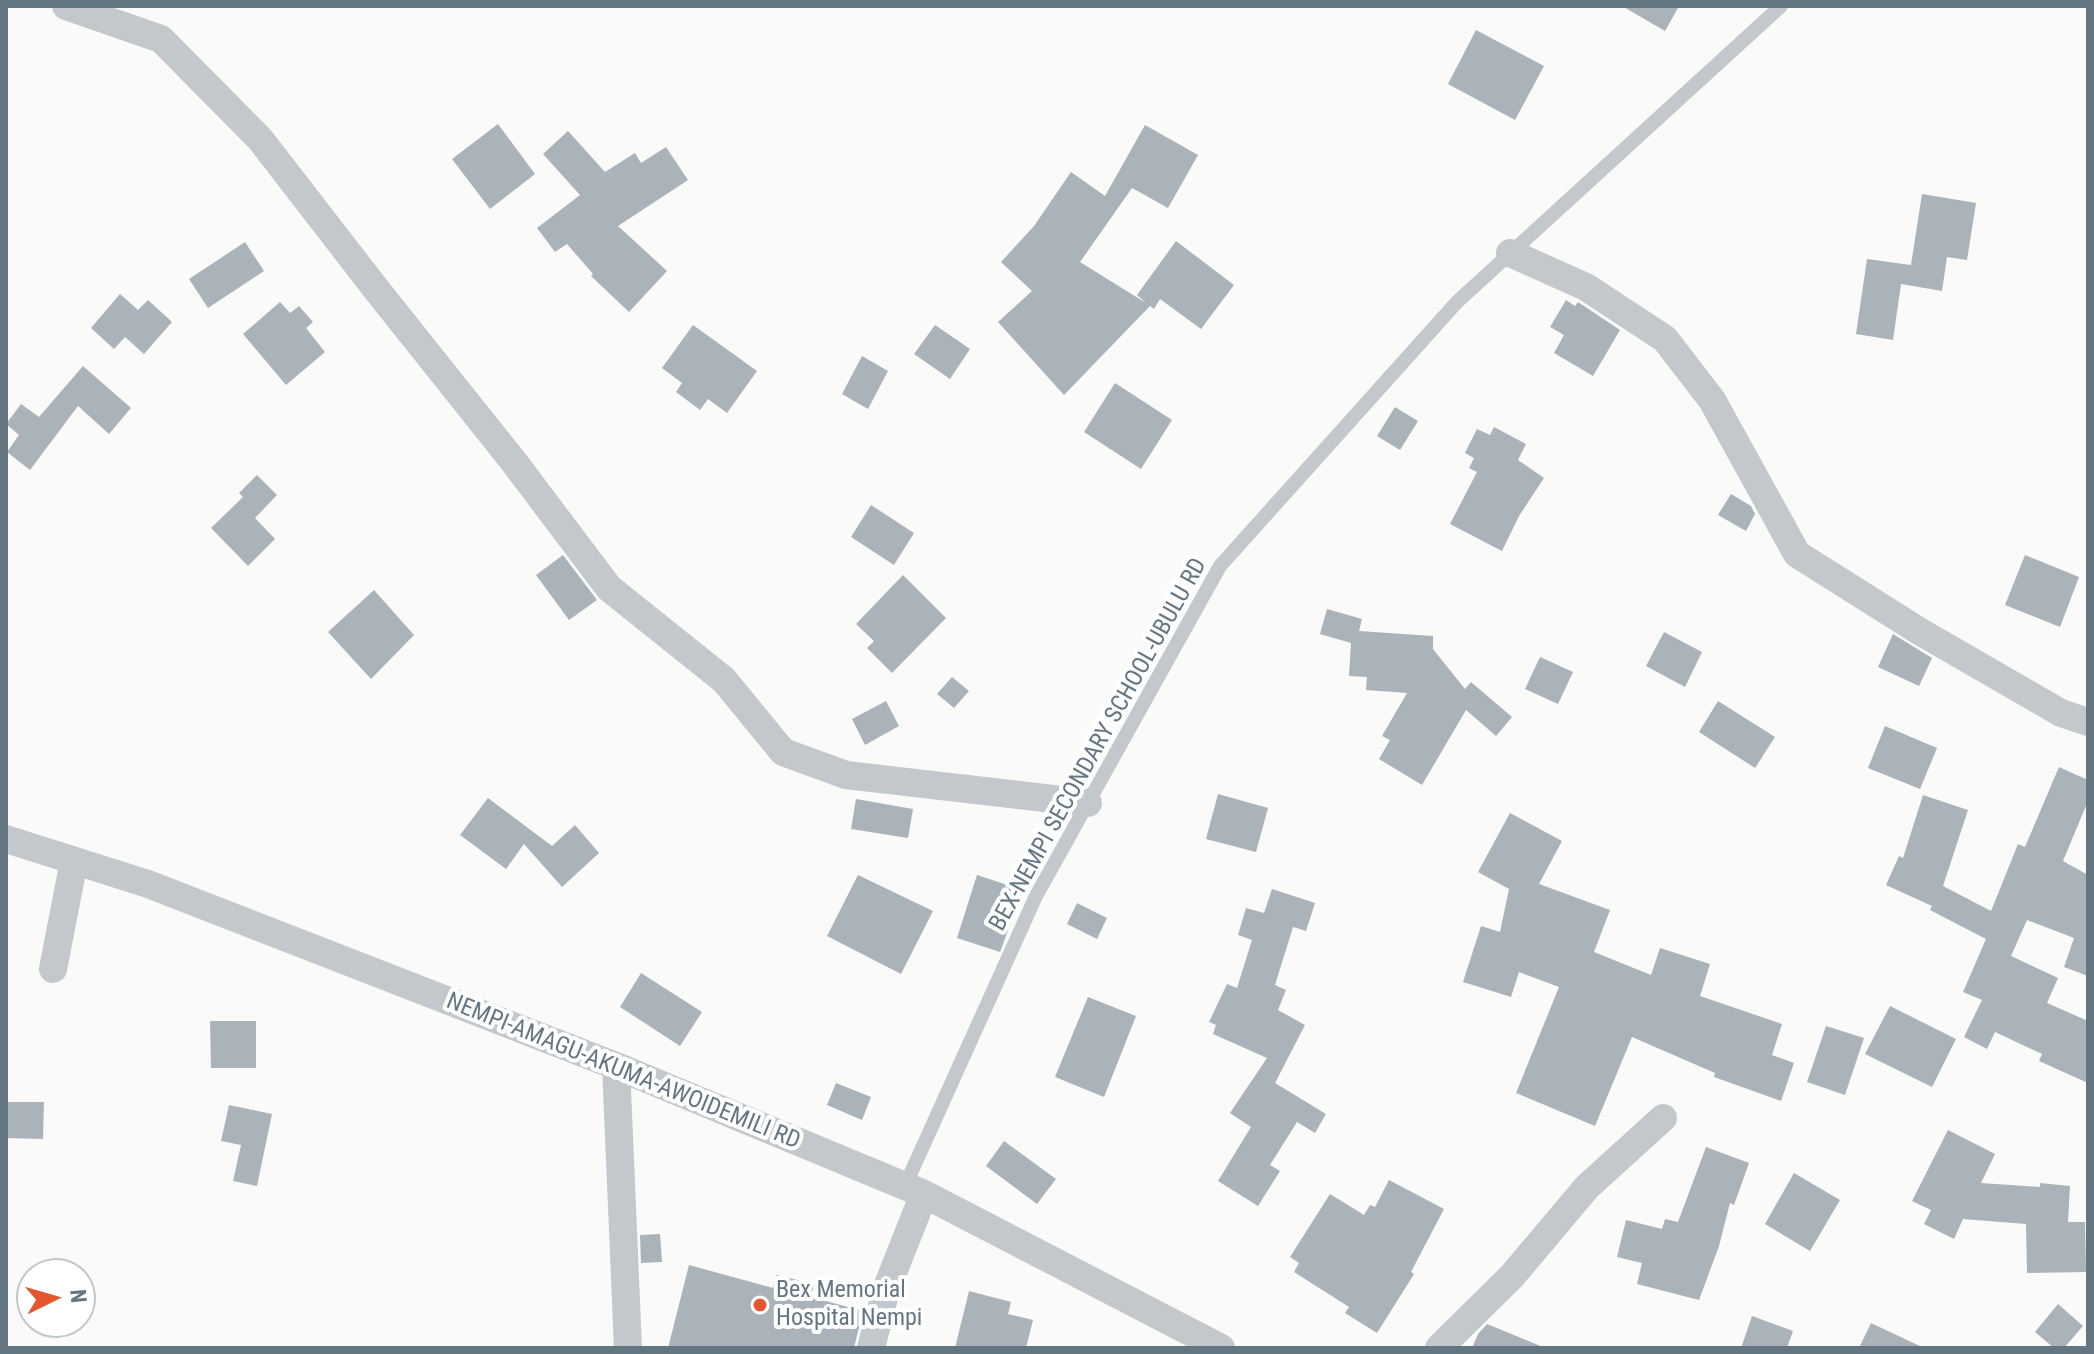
<!DOCTYPE html>
<style>
body{margin:0}
#map{position:relative;width:2094px;height:1354px;overflow:hidden;background:#fafaf8;font-family:"Roboto Condensed",sans-serif}
canvas{display:block}
.frame{position:absolute;inset:0;border:8px solid #657683;pointer-events:none}
.north{position:absolute;left:16px;top:1258px;width:80px;height:80px;box-sizing:border-box;background:#fff;border:2px solid #c1c8cd;border-radius:50%;rotate:85deg;font-size:22px;font-weight:700;line-height:32px;text-align:center;color:#657683}
.north::after{content:'';display:block;margin:auto;width:28px;height:36px;background:#e4572e;clip-path:polygon(50% 0,100% 100%,50% 72%,0 100%)}
</style>
<div id="map">
<canvas width="2094" height="1354"></canvas>
<div class="frame"></div>
<div class="north">N</div>
</div>
<script>
const g = document.querySelector('canvas').getContext('2d');
g.lineJoin = 'round';
function fillPath(path, color) {
  g.fillStyle = color;
  g.fill(path, 'evenodd');
}
function trace(path, color, width, dash) {
  g.strokeStyle = color;
  g.lineWidth = width;
  g.lineCap = dash ? 'butt' : 'round';
  g.setLineDash(dash || []);
  g.stroke(path);
}
function label(font, color, halo, rows, align = 'center') {
  g.font = font + ' "Roboto Condensed",sans-serif';
  g.lineWidth = 8;
  g.setLineDash([]);
  g.textBaseline = 'middle';
  g.strokeStyle = halo;
  g.fillStyle = color;
  for (const [text, x, y, turn = 0] of rows) {
    g.save();
    g.translate(x, y);
    g.rotate((+turn || 0) * Math.PI / 180);
    g.textAlign = isNaN(turn) ? turn : align;
    if (halo) g.strokeText(text, 0, 0);
    g.fillText(text, 0, 0);
    g.restore();
  }
}
fillPath(new Path2D(`
 M 1622,6 L 1679,6 L 1665,31 Z
 M 1476,30 L 1544,66 L 1515,120 L 1448,84 Z
 M 498,124 L 535,174 L 490,209 L 452,159 Z
 M 1145,125 L 1198,155 L 1168,208 L 1132,188 L 1080,262 L 1146,303 L 1137,295 L 1176,241 L 1234,285 L 1201,329 L 1160,299 L 1154,309 L 1150,306 L 1064,395 L 998,322 L 1032,291 L 1001,262 L 1034,226 L 1071,172 L 1105,196 Z
 M 568,131 L 605,172 L 635,153 L 641,163 L 666,147 L 688,180 L 618,226 L 667,271 L 629,312 L 591,276 L 593,274 L 567,244 L 555,252 L 537,228 L 580,195 L 543,154 Z
 M 1922,194 L 1976,203 L 1967,260 L 1947,257 L 1942,291 L 1901,284 L 1893,340 L 1856,334 L 1867,259 L 1911,265 Z
 M 245,242 L 264,271 L 208,308 L 189,279 Z
 M 120,294 L 138,310 L 148,300 L 172,322 L 144,354 L 125,337 L 114,349 L 91,328 Z
 M 1566,300 L 1575,306 L 1578,302 L 1620,330 L 1593,376 L 1554,353 L 1564,335 L 1550,327 Z
 M 280,302 L 290,313 L 299,306 L 313,322 L 306,328 L 325,352 L 286,385 L 243,334 Z
 M 693,325 L 757,371 L 727,413 L 708,399 L 700,410 L 676,392 L 682,383 L 662,368 Z
 M 935,325 L 970,349 L 950,379 L 914,354 Z
 M 862,356 L 888,371 L 868,409 L 842,394 Z
 M 83,366 L 131,408 L 109,434 L 78,406 L 30,470 L 7,452 L 19,435 L 6,424 L 21,404 L 39,417 Z
 M 1115,383 L 1172,420 L 1141,469 L 1084,432 Z
 M 1395,407 L 1418,421 L 1400,450 L 1377,436 Z
 M 1494,427 L 1526,444 L 1518,460 L 1544,478 L 1519,516 L 1502,551 L 1450,524 L 1477,472 L 1469,468 L 1474,458 L 1465,453 L 1477,429 L 1490,435 Z
 M 257,475 L 277,495 L 255,518 L 275,539 L 248,566 L 211,528 L 243,497 L 239,493 Z
 M 1731,494 L 1751,506 L 1755,514 L 1746,531 L 1718,515 Z
 M 871,505 L 914,533 L 894,565 L 851,537 Z
 M 563,555 L 597,600 L 569,620 L 536,575 Z
 M 2025,555 L 2079,577 L 2060,627 L 2005,605 Z
 M 903,575 L 946,618 L 892,673 L 867,648 L 874,641 L 856,624 Z
 M 374,590 L 414,635 L 371,679 L 328,632 Z
 M 1327,609 L 1362,619 L 1359,631 L 1433,636 L 1433,649 L 1465,689 L 1471,682 L 1512,717 L 1496,736 L 1466,710 L 1422,785 L 1379,759 L 1390,740 L 1382,736 L 1407,693 L 1366,690 L 1367,677 L 1349,676 L 1351,643 L 1320,634 Z
 M 1664,632 L 1702,652 L 1685,687 L 1646,666 Z
 M 1893,634 L 1932,658 L 1919,686 L 1878,667 Z
 M 1540,657 L 1573,672 L 1558,704 L 1525,689 Z
 M 952,677 L 969,691 L 954,708 L 937,694 Z
 M 886,701 L 899,726 L 865,745 L 852,719 Z
 M 1718,701 L 1775,737 L 1755,768 L 1699,732 Z
 M 1885,726 L 1937,748 L 1920,789 L 1868,768 Z
 M 2059,767 L 2088,780 L 2088,801 L 2063,861 L 2088,875 L 2088,976 L 2064,967 L 2074,938 L 2027,920 L 2011,956 L 2058,978 L 2047,1003 L 2088,1021 L 2088,1083 L 2039,1061 L 2042,1054 L 1995,1032 L 1987,1049 L 1964,1037 L 1982,1000 L 1963,992 L 1986,939 L 1930,910 L 1932,906 L 1886,885 L 1899,856 L 1903,858 L 1923,795 L 1968,810 L 1943,886 L 1991,911 L 2018,844 L 2025,847 Z
 M 1218,794 L 1268,808 L 1256,852 L 1206,839 Z
 M 488,798 L 552,846 L 575,825 L 599,853 L 562,887 L 524,844 L 506,869 L 460,835 Z
 M 856,799 L 913,809 L 908,838 L 851,829 Z
 M 1510,813 L 1562,841 L 1539,884 L 1610,910 L 1594,952 L 1651,975 L 1660,948 L 1710,964 L 1700,996 L 1782,1024 L 1772,1055 L 1794,1063 L 1781,1101 L 1714,1077 L 1715,1073 L 1632,1037 L 1595,1126 L 1516,1093 L 1559,987 L 1519,972 L 1511,997 L 1463,982 L 1481,926 L 1500,932 L 1509,889 L 1478,872 Z
 M 858,875 L 933,911 L 901,974 L 827,936 Z
 M 977,875 L 1023,890 L 1000,952 L 957,938 Z
 M 1272,889 L 1315,903 L 1306,931 L 1293,927 L 1275,985 L 1286,990 L 1278,1010 L 1305,1025 L 1275,1083 L 1326,1114 L 1315,1133 L 1297,1122 L 1270,1165 L 1280,1171 L 1258,1206 L 1218,1181 L 1251,1127 L 1230,1113 L 1267,1058 L 1213,1034 L 1216,1025 L 1209,1022 L 1227,984 L 1237,988 L 1252,940 L 1238,935 L 1246,908 L 1264,913 Z
 M 1077,903 L 1107,918 L 1097,939 L 1067,924 Z
 M 641,973 L 702,1012 L 680,1046 L 620,1007 Z
 M 1088,997 L 1136,1016 L 1104,1097 L 1055,1077 Z
 M 1890,1006 L 1956,1039 L 1932,1087 L 1865,1054 Z
 M 210,1021 L 256,1021 L 256,1068 L 211,1068 Z
 M 1826,1026 L 1864,1038 L 1845,1095 L 1807,1082 Z
 M 836,1083 L 871,1097 L 862,1120 L 827,1105 Z
 M 6,1102 L 44,1102 L 43,1139 L 6,1138 Z
 M 229,1105 L 272,1114 L 257,1186 L 233,1181 L 241,1145 L 221,1141 Z
 M 1948,1130 L 1995,1154 L 1981,1183 L 2040,1187 L 2040,1183 L 2070,1186 L 2068,1222 L 2085,1222 L 2086,1272 L 2027,1273 L 2026,1224 L 1963,1219 L 1954,1239 L 1924,1224 L 1931,1210 L 1912,1201 Z
 M 1004,1141 L 1056,1179 L 1037,1204 L 986,1166 Z
 M 1706,1147 L 1749,1163 L 1734,1205 L 1730,1203 L 1719,1246 L 1699,1300 L 1637,1284 L 1642,1263 L 1617,1257 L 1626,1220 L 1662,1229 L 1665,1219 L 1678,1222 Z
 M 1794,1173 L 1840,1200 L 1810,1251 L 1765,1224 Z
 M 1389,1180 L 1444,1209 L 1411,1272 L 1414,1274 L 1377,1333 L 1345,1313 L 1349,1307 L 1294,1272 L 1299,1263 L 1290,1257 L 1330,1194 L 1364,1215 L 1370,1205 L 1375,1207 Z
 M 660,1234 L 662,1262 L 641,1263 L 640,1235 Z
 M 689,1265 L 773,1288 L 776,1275 L 814,1284 L 811,1297 L 863,1311 L 854,1348 L 668,1348 Z
 M 969,1291 L 1011,1302 L 1008,1314 L 1033,1320 L 1026,1348 L 955,1348 Z
 M 2058,1304 L 2083,1326 L 2064,1348 L 2054,1348 L 2035,1332 Z
 M 1752,1316 L 1793,1331 L 1787,1348 L 1741,1348 Z
 M 1871,1323 L 1924,1348 L 1859,1348 Z
 M 1487,1324 L 1543,1347 L 1543,1348 L 1472,1348 L 1478,1334 Z`), '#aab3b9');
trace(new Path2D(`
 M 905,1186 L 1036,896 L 1220,566 L 1457,302 L 1781,6`), '#c3c8cc', 14);
trace(new Path2D(`
 M 66,6 L 161,39 L 260,139 L 376,289 L 514,462 L 609,588 L 724,680 L 783,752 L 846,775 L 1088,803
 M 1510,253 L 1586,287 L 1665,339 L 1712,400 L 1797,554 L 1919,631 L 2061,713 L 2088,722
 M 6,839 L 148,884 L 616,1066 L 924,1194 L 1221,1348
 M 53,969 L 74,861
 M 616,1066 L 628,1348
 M 871,1348 L 886,1290 L 924,1194
 M 1439,1348 L 1512,1276 L 1587,1187 L 1663,1118`), '#c3c8cc', 28);
for (const [x, y, r, color] of [
 [760,1305,8,"#e4572e"]
]) {
  const dot = new Path2D();
  dot.arc(x, y, r, 0, 2 * Math.PI);
  g.fillStyle = color;
  g.fill(dot);
  trace(dot, '#fff', 3);
}
label('24px', '#657683', '#fff', [
 ["BEX-NEMPI SECONDARY SCHOOL-UBULU RD",1099,745,-61],
 ["NEMPI-AMAGU-AKUMA-AWOIDEMILI RD",623,1072,22]
]);
label('24px', '#657683', '#fff', [
 ["Bex Memorial",776,1291],
 ["Hospital Nempi",776,1319]
], 'left');
</script>
